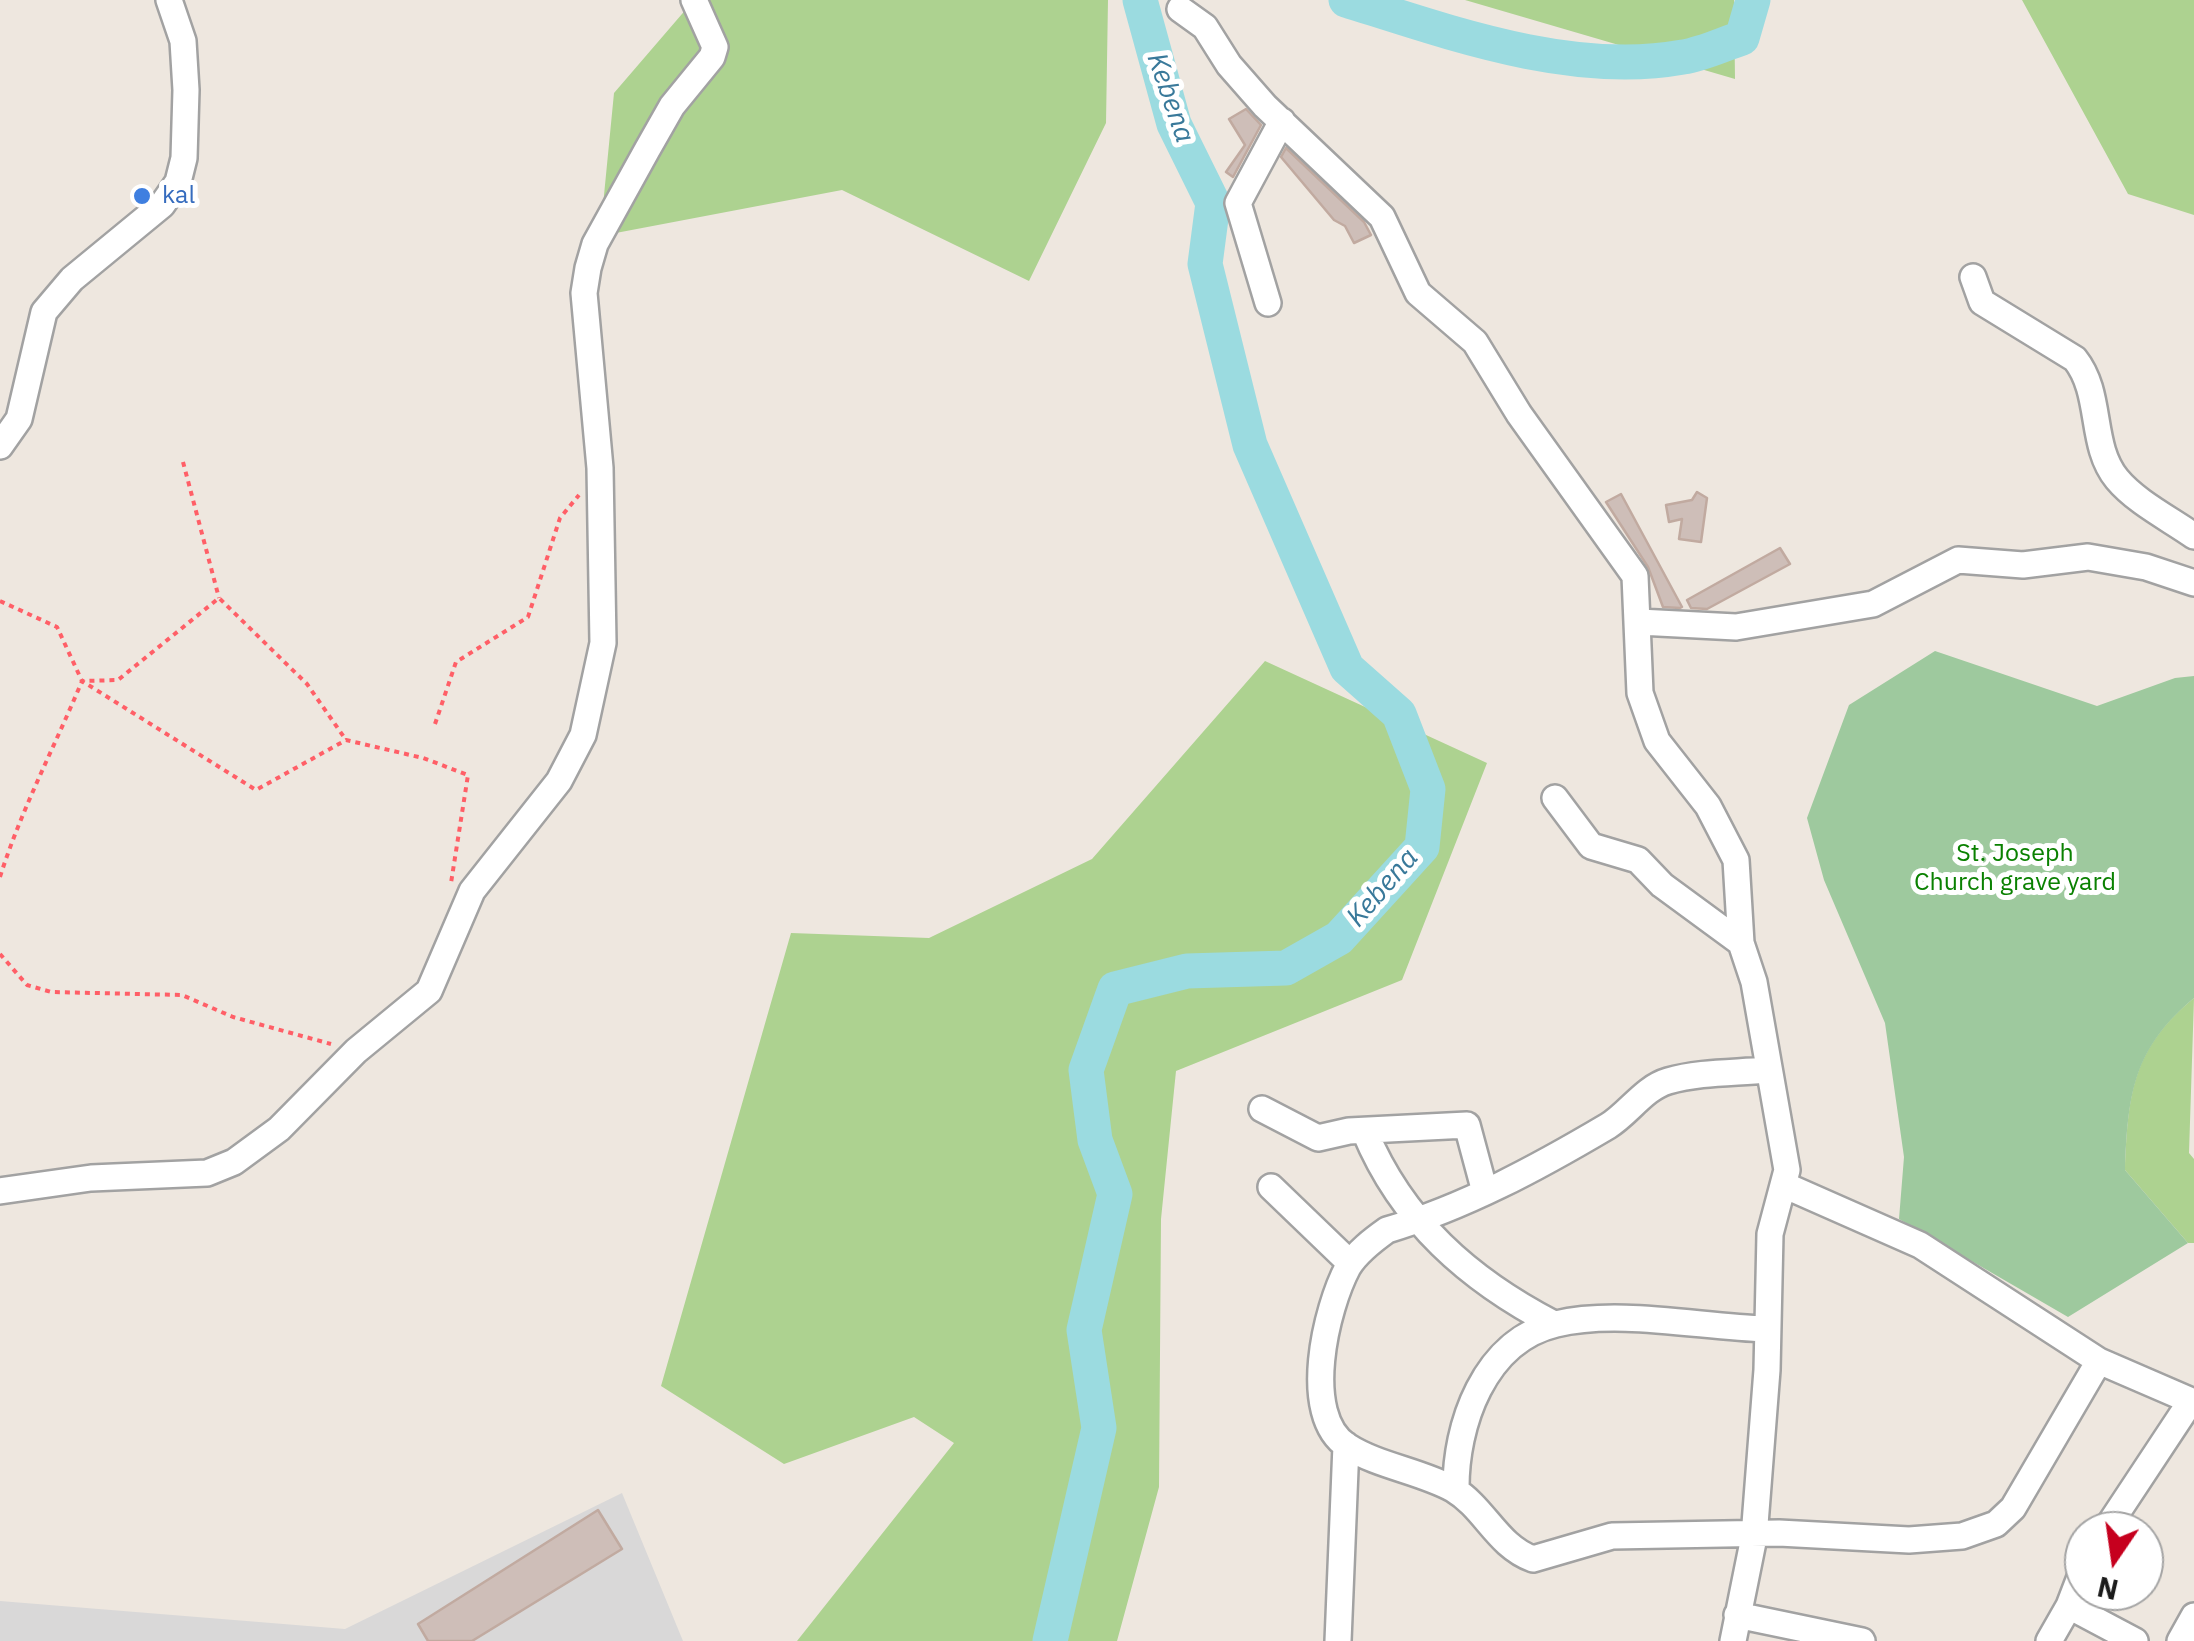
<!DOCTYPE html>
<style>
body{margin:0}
#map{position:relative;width:2194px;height:1641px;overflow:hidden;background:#eee7df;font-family:"IBM Plex Sans",sans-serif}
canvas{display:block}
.north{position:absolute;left:2064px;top:1511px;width:100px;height:100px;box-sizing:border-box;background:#fff;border:2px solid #a4a4a4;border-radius:50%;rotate:193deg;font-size:28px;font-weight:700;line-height:40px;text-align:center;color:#1b1b1b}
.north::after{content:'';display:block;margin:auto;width:35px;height:45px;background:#c6001e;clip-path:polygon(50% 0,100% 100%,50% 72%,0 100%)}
</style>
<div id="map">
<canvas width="2194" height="1641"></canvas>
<div class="north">N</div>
</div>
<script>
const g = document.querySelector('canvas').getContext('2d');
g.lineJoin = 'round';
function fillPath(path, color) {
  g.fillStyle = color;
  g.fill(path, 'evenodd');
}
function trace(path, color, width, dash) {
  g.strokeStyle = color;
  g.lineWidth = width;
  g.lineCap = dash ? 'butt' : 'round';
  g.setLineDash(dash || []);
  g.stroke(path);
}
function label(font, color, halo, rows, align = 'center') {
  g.font = font + ' "IBM Plex Sans",sans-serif';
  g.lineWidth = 10;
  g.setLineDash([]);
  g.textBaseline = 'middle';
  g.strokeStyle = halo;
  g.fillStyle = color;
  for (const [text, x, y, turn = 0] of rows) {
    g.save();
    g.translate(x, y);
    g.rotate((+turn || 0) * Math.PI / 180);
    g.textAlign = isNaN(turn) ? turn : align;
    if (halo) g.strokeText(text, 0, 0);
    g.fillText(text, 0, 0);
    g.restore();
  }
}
fillPath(new Path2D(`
 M 622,1493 L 683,1641 L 0,1641 L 0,1601 L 345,1629 Z`), '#d9d8d8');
fillPath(new Path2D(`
 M 694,0 L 1108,0 L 1106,123 L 1029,281 L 842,190 L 600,236 L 614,93 Z
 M 1465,0 L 1734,0 L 1735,79 Z
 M 2022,0 L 2194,0 L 2194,215 L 2128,194 Z
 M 1265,661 L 1487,763 L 1402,980 L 1176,1071 L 1161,1219 L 1159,1487 L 1117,1641 L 797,1641 L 954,1443 L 914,1417 L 784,1464 L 661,1386 L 791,933 L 929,938 L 1092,859 Z
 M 2194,998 L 2189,1153 L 2194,1159 L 2194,1243 L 2188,1243 L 2125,1170 C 2128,1094 2132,1049 2194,998 Z`), '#add290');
fillPath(new Path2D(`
 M 1935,651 L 2097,706 L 2175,678 L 2194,676 L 2194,998 C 2133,1049 2128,1094 2125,1170 L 2188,1243 L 2068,1317 L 1899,1219 L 1904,1157 L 1885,1023 L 1824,880 L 1807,818 L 1849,705 Z`), '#9ec99e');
trace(new Path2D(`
 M 1346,0 C 1451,33 1572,77 1683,57 C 1703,54 1723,44 1742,38 L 1753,0
 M 1050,1641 L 1099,1428 L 1084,1330 L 1115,1194 L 1095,1140 L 1086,1070 L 1115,989 L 1187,971 L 1286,968 L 1339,938 L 1422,847 L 1428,789 L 1399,714 L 1347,668 L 1250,445 L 1205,264 L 1213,203 L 1174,124 L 1140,0`), '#9bdbe0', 35);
const building = new Path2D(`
 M 1246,109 L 1261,125 L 1233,177 L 1226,172 L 1245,145 L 1229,119 Z
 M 1286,148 L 1364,222 L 1371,235 L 1354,243 L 1345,226 L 1334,220 L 1281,157 Z
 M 1697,492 L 1707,498 L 1701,542 L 1679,539 L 1682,519 L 1669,522 L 1666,505 L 1692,500 Z
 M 1621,494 L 1682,607 L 1680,608 L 1663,607 L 1648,567 L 1606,502 Z
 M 1780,548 L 1790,564 L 1707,609 L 1691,608 L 1687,600 Z
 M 598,1510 L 622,1549 L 472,1641 L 428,1641 L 418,1624 Z`);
fillPath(building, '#cebeb8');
trace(building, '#c1aaa0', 2.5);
const minor = new Path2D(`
 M 1180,9 L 1205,27 L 1229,65 L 1265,106 L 1382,217 L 1418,293 L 1475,342 L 1519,414 L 1635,576 L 1640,693 L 1657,741 L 1708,806 L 1736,860 L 1741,943 L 1754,982 L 1787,1170 L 1770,1234 L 1767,1370 L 1754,1537 L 1733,1641
 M 1973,277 L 1982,302 L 2075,359 C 2103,394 2089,445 2117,479 C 2136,502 2170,519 2194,536
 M 1268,303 L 1238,203 L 1282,121
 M 0,446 L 19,419 L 44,312 L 72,279 L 162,205 L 178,182 L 184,158 L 186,90 L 183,41 L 169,0
 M 1639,622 L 1736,627 L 1873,604 L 1958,560 L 2023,565 L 2088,557 L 2146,567 L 2194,583
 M 1555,798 L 1591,846 L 1638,860 L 1662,885 L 1741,943
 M 1766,1070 C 1733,1073 1699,1072 1668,1081 C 1644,1088 1629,1113 1608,1126 C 1537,1168 1465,1207 1387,1230 C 1373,1240 1357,1252 1348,1267 C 1326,1308 1300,1415 1347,1446 C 1378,1466 1420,1471 1453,1489 C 1485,1508 1497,1546 1533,1559 L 1612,1536 L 1779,1533 L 1909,1540 L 1962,1536 L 1996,1524 L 2013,1508 L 2099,1361
 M 1262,1109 L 1318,1138 L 1349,1131 L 1467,1125 L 1485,1192
 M 1365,1132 C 1402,1221 1469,1280 1554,1324
 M 1784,1185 L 1920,1245 L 2099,1361 L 2194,1402
 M 1271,1187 L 1350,1263
 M 0,1191 L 91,1178 L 207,1173 L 234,1162 L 279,1129 L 356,1051 L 429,991 L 472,891 L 559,781 L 583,735 L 603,643 L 600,468 L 584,293 L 588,268 L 595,244 L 647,150 L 672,106 L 712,57 L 715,47 L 694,0
 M 1456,1491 C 1455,1425 1484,1341 1556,1324 C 1618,1309 1701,1327 1765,1329
 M 2105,1531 L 2191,1401
 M 2069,1606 L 2084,1567
 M 1737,1615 L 1862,1641
 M 1338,1641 L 1346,1445
 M 2049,1641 L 2069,1606 L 2135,1641
 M 2180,1641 L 2194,1616`);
trace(minor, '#a2a2a2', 30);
trace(new Path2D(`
 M 183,462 L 219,598
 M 0,601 L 57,627 L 82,681 L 256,790 L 346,740 L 423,758 L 468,775 L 451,883
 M 435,724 L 456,662 L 528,617 L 560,518 L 579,495
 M 0,877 C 21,810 55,746 82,681 L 118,680 L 219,598 L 307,684 L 346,740
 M 0,954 L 27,985 L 51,992 L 182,995 L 233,1017 L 331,1044`), '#ff5f67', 4, [5, 5]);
trace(minor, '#fff', 25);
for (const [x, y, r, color] of [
 [142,196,10,"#3f7fe0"]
]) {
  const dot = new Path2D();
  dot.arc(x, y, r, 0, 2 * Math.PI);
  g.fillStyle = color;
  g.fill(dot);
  trace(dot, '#fff', 4);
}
label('25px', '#366cbe', '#fff', [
 ["kal",162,196]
], 'left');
label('25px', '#0a8101', '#fff', [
 ["St. Joseph",2015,854],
 ["Church grave yard",2015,883]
]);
label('italic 28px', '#39799a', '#fff', [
 ["Kebena",1170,98,71],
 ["Kebena",1383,888,-49]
]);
</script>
